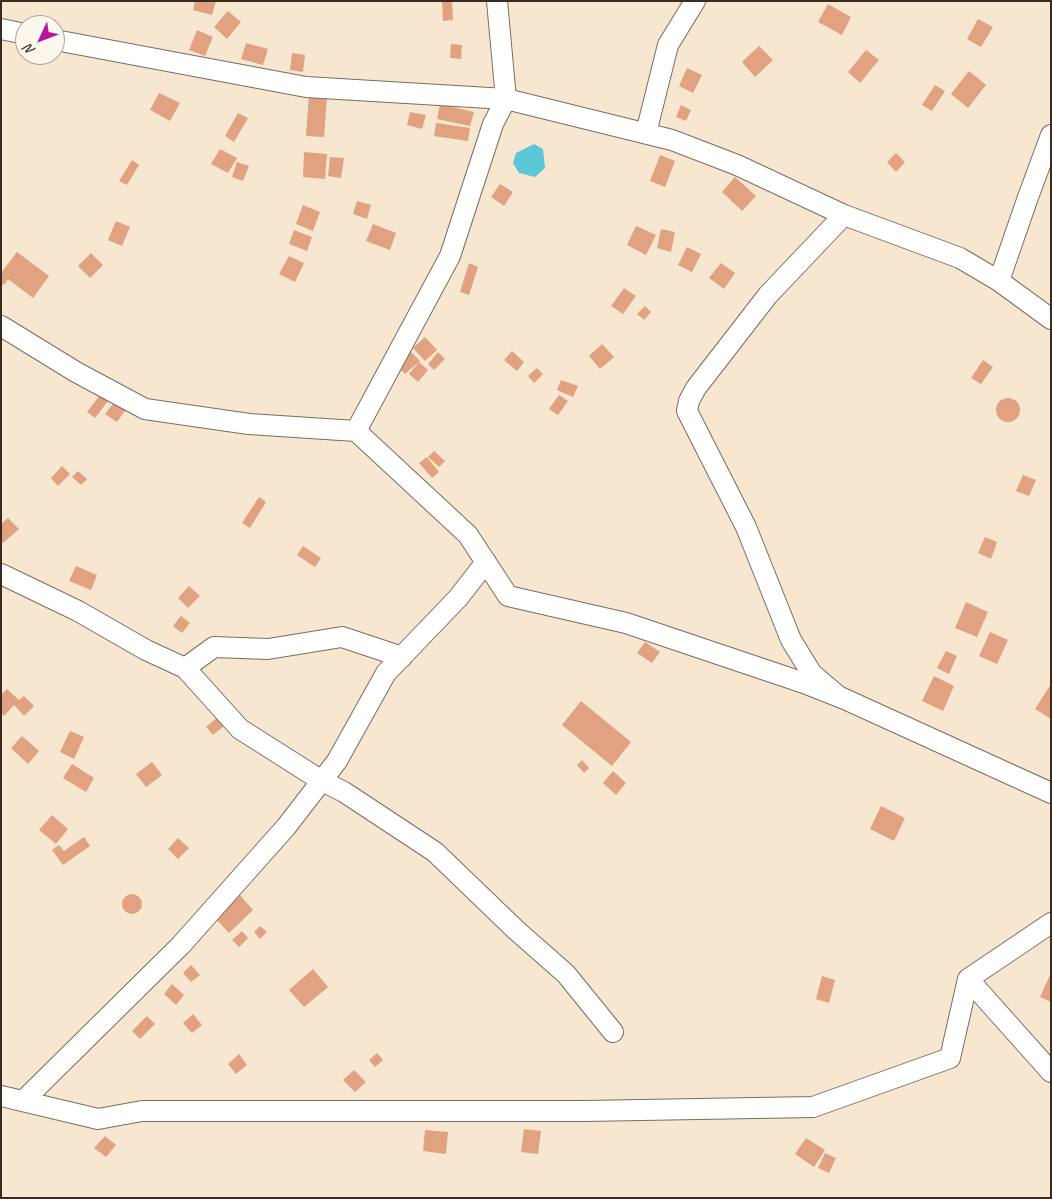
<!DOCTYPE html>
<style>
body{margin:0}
#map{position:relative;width:1052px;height:1199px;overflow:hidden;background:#f7e7d1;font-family:Caveat,sans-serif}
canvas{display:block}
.frame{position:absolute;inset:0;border:2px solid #3b2a1e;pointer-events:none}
.north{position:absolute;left:15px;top:15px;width:50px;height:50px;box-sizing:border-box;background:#fbf7ec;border:1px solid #aea59a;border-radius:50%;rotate:227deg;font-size:14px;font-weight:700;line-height:20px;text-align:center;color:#3b2a1e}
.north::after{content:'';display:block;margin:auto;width:18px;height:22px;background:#b5179e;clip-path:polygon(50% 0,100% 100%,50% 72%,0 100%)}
</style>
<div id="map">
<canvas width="1052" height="1199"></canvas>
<div class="frame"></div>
<div class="north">N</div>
</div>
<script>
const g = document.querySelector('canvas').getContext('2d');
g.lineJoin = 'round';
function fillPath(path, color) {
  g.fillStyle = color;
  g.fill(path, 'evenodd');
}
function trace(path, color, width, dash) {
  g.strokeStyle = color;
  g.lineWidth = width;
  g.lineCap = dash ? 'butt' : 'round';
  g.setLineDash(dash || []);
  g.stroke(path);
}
fillPath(new Path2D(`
 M 534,144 L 543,149 L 545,168 L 535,177 L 519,173 L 513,163 L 516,153 Z`), '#5bc6d5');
fillPath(new Path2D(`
 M 195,1 L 216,1 L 212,15 L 193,10 Z
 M 442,1 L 452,1 L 453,20 L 443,21 Z
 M 828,4 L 851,17 L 842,35 L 818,22 Z
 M 228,11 L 241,22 L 227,39 L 214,27 Z
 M 978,19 L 993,27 L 981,47 L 967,39 Z
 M 197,30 L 213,37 L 205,56 L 189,50 Z
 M 246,43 L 268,49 L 263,65 L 241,59 Z
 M 451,44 L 462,45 L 461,59 L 450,58 Z
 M 759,46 L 773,60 L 755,77 L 742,62 Z
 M 866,50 L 879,60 L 860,83 L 848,72 Z
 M 292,53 L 305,55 L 303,72 L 290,70 Z
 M 687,68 L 702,75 L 693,93 L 679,86 Z
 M 969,71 L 986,85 L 968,108 L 951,94 Z
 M 935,85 L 945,91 L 932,111 L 922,105 Z
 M 159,93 L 180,103 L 170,121 L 150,110 Z
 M 309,95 L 327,97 L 324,137 L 306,136 Z
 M 440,104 L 474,112 L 470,126 L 437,119 Z
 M 681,105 L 691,110 L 686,121 L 676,117 Z
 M 410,112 L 426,115 L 422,129 L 407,125 Z
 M 238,113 L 248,118 L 234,142 L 225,136 Z
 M 436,123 L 470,128 L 468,141 L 434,136 Z
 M 220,149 L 237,158 L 228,173 L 211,164 Z
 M 304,152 L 327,154 L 325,179 L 303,177 Z
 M 896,153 L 905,162 L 896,172 L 887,162 Z
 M 660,155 L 675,161 L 665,187 L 650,181 Z
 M 330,157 L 344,158 L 341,178 L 328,176 Z
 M 132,160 L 139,165 L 127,185 L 119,181 Z
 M 237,162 L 249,166 L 243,181 L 232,177 Z
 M 735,177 L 756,196 L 742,211 L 722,192 Z
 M 500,184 L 513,192 L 504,206 L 491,197 Z
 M 357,201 L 371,205 L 367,219 L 353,214 Z
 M 303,205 L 320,212 L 313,231 L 296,224 Z
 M 116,221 L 130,227 L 122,246 L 108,240 Z
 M 373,224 L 396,233 L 390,250 L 366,241 Z
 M 636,226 L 656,235 L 646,255 L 627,245 Z
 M 661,229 L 675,232 L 671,252 L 657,248 Z
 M 294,230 L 312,237 L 307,251 L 289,244 Z
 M 687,247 L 701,254 L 692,272 L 678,265 Z
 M 17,252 L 49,276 L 33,298 L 8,279 L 4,285 L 1,283 L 1,273 Z
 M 91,253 L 103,265 L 90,278 L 78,266 Z
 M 289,256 L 304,263 L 295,282 L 279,274 Z
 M 469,263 L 478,267 L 469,295 L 460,292 Z
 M 721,263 L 735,273 L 724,289 L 709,278 Z
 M 624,288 L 636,296 L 623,314 L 611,306 Z
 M 645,306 L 651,312 L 644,320 L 637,314 Z
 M 425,337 L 437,350 L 425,361 L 413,348 Z
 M 602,344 L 614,357 L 600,369 L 589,356 Z
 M 410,351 L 420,361 L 405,374 L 396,365 Z
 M 512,351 L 524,362 L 517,371 L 504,360 Z
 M 438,352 L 445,359 L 434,370 L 428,364 Z
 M 983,360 L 993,367 L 981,384 L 971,378 Z
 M 419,362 L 428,370 L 418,382 L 409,374 Z
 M 537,368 L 543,374 L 534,383 L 528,376 Z
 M 561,380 L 578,386 L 573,397 L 557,390 Z
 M 100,395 L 108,401 L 95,418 L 87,412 Z
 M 559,395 L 568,401 L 558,415 L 549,409 Z
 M996 410a12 12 0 1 1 24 0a12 12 0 1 1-24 0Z
 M 116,400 L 127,408 L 117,422 L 105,414 Z
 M 434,451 L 445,461 L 439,467 L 428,457 Z
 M 427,457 L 439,472 L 432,478 L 419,463 Z
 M 62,466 L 70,474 L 58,486 L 51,478 Z
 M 78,471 L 87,479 L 81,485 L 72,477 Z
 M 1023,475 L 1036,480 L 1029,496 L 1016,491 Z
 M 259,497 L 266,502 L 250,528 L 242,523 Z
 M 8,518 L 19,529 L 3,543 L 1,541 L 1,524 Z
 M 985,537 L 997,542 L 991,559 L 978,553 Z
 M 303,546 L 321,558 L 315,567 L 297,555 Z
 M 76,566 L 97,575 L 91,590 L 69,581 Z
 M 189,586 L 200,596 L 188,608 L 178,598 Z
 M 966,602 L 988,612 L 977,637 L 955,628 Z
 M 181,616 L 190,623 L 182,633 L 173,626 Z
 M 990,632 L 1008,640 L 997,664 L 979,656 Z
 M 645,642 L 660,652 L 652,663 L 637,653 Z
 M 946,651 L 957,656 L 949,674 L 937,668 Z
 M 934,676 L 954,686 L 943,711 L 922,701 Z
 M 1051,684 L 1051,719 L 1035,709 Z
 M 7,689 L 19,700 L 24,696 L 34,706 L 24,716 L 14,705 L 4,716 L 1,713 L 1,695 Z
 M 581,701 L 631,742 L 612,766 L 562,725 Z
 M 218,717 L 225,725 L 213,735 L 206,727 Z
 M 70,731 L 84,737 L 74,759 L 60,752 Z
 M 22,736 L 39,751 L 28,764 L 11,748 Z
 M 582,760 L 589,768 L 584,773 L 577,765 Z
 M 152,762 L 162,775 L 146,787 L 136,774 Z
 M 72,764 L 94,778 L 86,792 L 63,778 Z
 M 613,771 L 626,783 L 616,795 L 603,783 Z
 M 881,806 L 905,818 L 894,841 L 870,829 Z
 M 52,815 L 68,829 L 56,844 L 39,830 Z
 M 84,837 L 90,846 L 63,865 L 52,850 L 59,845 L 64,851 Z
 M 178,838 L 189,848 L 178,859 L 168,849 Z
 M122 904a10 10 0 1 1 20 0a10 10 0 1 1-20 0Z
 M 239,894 L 253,910 L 229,933 L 215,918 Z
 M 260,926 L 267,932 L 260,939 L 254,932 Z
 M 242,931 L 248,938 L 239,947 L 232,940 Z
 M 191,965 L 200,975 L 191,982 L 183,973 Z
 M 313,969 L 328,987 L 304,1007 L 289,990 Z
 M 1051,973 L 1051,1002 L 1040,997 Z
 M 822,976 L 835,980 L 829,1003 L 816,999 Z
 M 172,984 L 184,995 L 176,1005 L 164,994 Z
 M 193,1014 L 202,1025 L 192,1033 L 183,1023 Z
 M 147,1016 L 155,1024 L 140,1039 L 132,1031 Z
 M 377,1053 L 383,1060 L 375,1067 L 369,1060 Z
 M 239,1054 L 247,1065 L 236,1074 L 228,1064 Z
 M 354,1070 L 366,1082 L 355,1092 L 343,1080 Z
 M 524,1129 L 541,1131 L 538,1154 L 521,1152 Z
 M 425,1130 L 448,1132 L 446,1154 L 423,1151 Z
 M 105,1136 L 116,1145 L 106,1157 L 94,1148 Z
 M 806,1138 L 825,1150 L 814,1167 L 795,1154 Z
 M 825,1153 L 836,1158 L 829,1173 L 818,1168 Z`), '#e0a280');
const street = new Path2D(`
 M 1,29 L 25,34
 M 55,40 L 306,87 L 506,99 L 672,140 L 737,165 L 844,215 L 960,258 L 999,281 L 1051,319
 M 646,133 L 668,45 L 695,1
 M 844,215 L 768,295 L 696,388 L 689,401 L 687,411 L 746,527 L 791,640 L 812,674 L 838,696 L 1051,793
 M 999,281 L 1027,200 L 1051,135
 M 1,326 L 76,372 L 145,409 L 249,424 L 356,431 L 468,535 L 508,596 L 626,623 L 804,683 L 847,700
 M 356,431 L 450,256 L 493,124 L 506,99 L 497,1
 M 1,574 L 78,611 L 146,650 L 185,668
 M 402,657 L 342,637 L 268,649 L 214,647 L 185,668 L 240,729 L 322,781 L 344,792 L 435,852 L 516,930 L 566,974 L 613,1032
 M 968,979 L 1051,1072
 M 1,1096 L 98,1119 L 142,1111 L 584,1111 L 813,1107 L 950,1058 L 968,979 L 1051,923
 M 23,1101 L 181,945 L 286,827 L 337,761 L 386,673 L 458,598 L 486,562`);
trace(street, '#7d6c5d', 22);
trace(street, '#fff', 20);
</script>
